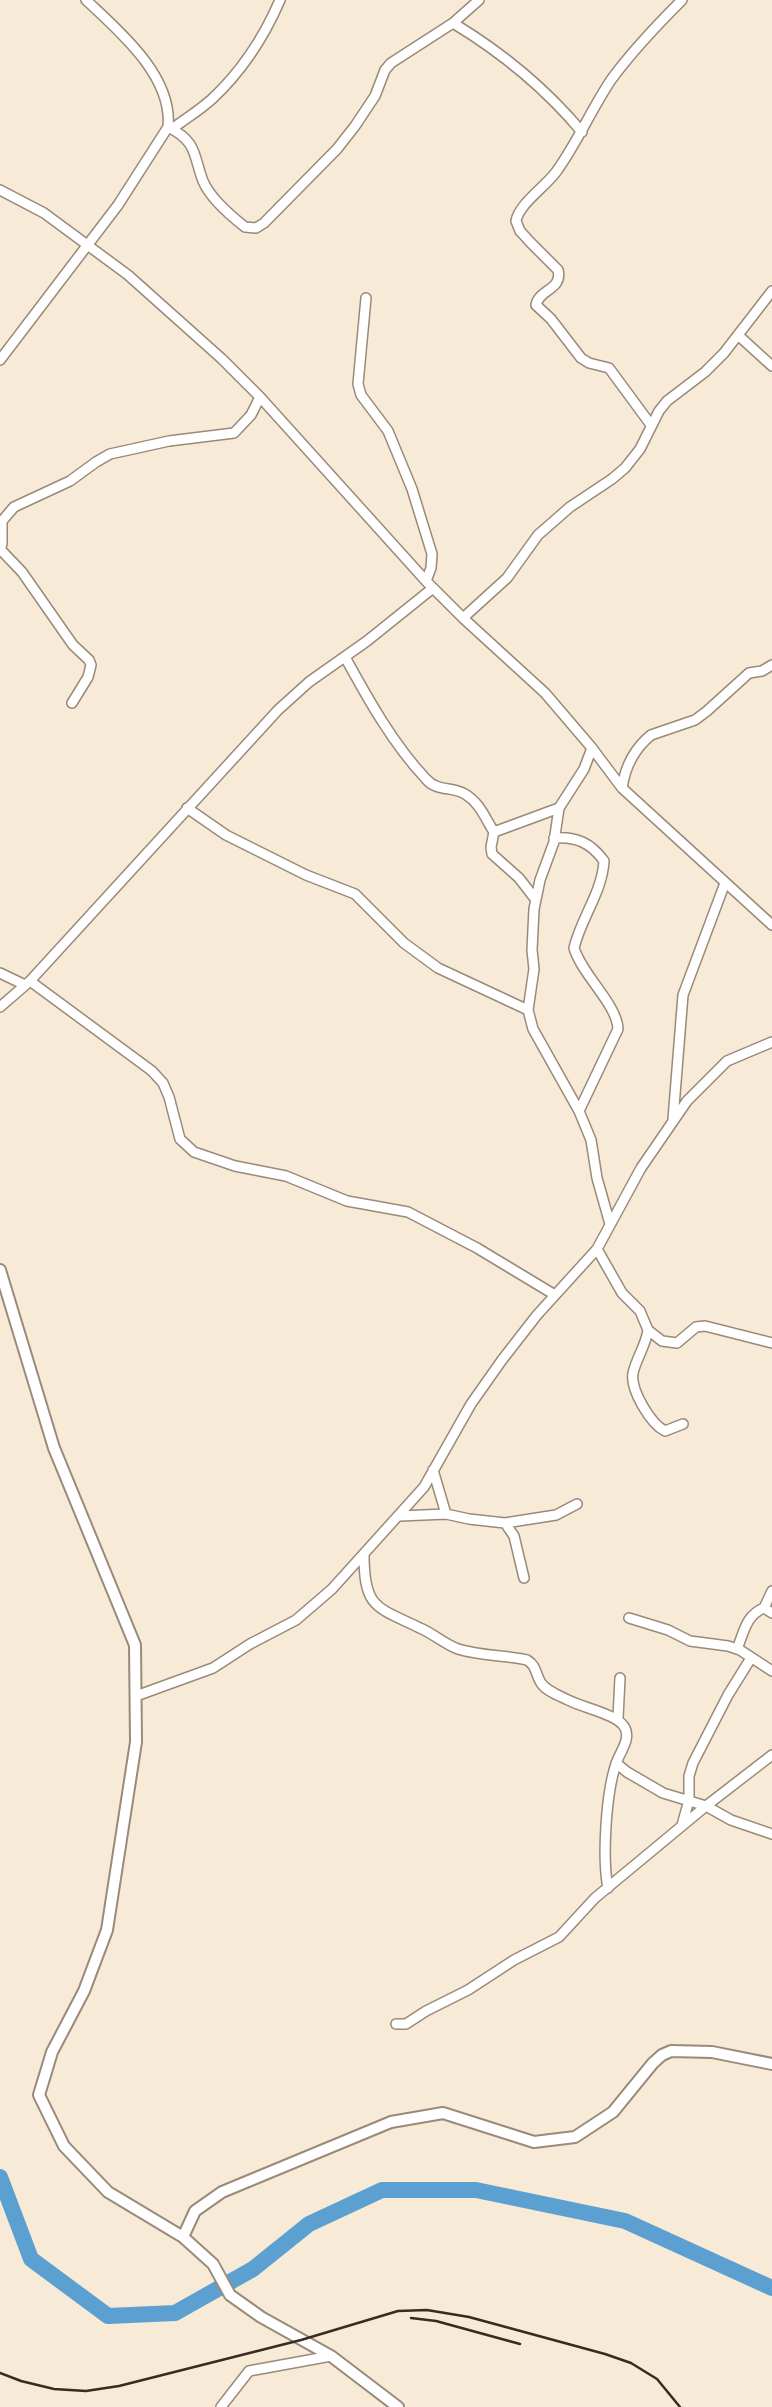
<!DOCTYPE html>
<style>
body{margin:0}
canvas{display:block;background:#f7ead7}
</style>
<canvas width="772" height="2407"></canvas>
<script>
const g = document.querySelector('canvas').getContext('2d');
g.lineJoin = 'round';
function trace(path, color, width, dash) {
  g.strokeStyle = color;
  g.lineWidth = width;
  g.lineCap = dash ? 'butt' : 'round';
  g.setLineDash(dash || []);
  g.stroke(path);
}
trace(new Path2D(`
 M 0,2177 L 31,2259 L 108,2316 L 175,2313 L 253,2269 L 309,2224 L 382,2190 L 476,2190 L 625,2221 L 772,2288`), '#5ca0d1', 16);
const minor = new Path2D(`
 M 453,23 C 501,52 546,89 582,132
 M 168,127 C 198,142 193,155 203,181 C 210,198 231,216 245,227 L 256,228 L 264,223 L 337,149 L 355,126 L 375,96 L 385,70 L 391,63 L 453,23 L 479,0
 M 172,129 C 185,119 200,110 212,99 C 242,71 264,37 280,0
 M 0,190 L 44,213 L 128,275 L 222,359 L 260,397 L 426,581 L 463,618 L 545,693 L 592,748 L 622,788 L 772,925
 M 366,298 L 358,384 L 361,395 L 388,431 L 412,489 L 432,554 L 431,568 L 426,581
 M 739,336 L 772,366
 M 0,360 L 118,205 L 168,127 C 173,76 119,31 86,0
 M 651,425 L 609,368 L 589,363 L 581,358 L 551,319 L 536,305 C 539,289 563,290 558,270 L 531,243 L 520,231 L 516,221 C 519,204 545,187 556,172 C 577,143 591,110 611,80 C 632,51 657,25 682,0
 M 0,549 L 2,544 L 2,521 L 14,507 L 70,481 L 96,462 L 110,454 L 169,441 L 234,433 L 251,415 L 260,397
 M 0,549 L 22,572 L 73,645 L 89,660 L 91,665 L 88,677 L 72,703
 M 463,618 L 507,578 L 538,535 L 570,507 L 612,479 L 625,468 L 640,449 L 659,411 L 667,401 L 705,372 L 724,353 L 772,291
 M 345,657 C 368,699 393,744 426,779 C 437,792 452,786 465,794 C 480,803 485,818 494,832 L 491,847 L 492,854 L 519,878 L 536,900
 M 592,748 L 584,769 L 559,808 L 554,842 L 540,880 L 534,909 L 532,950 L 534,969 L 528,1010 L 533,1029 L 579,1111 L 591,1140 L 597,1178 L 610,1224
 M 622,788 C 625,767 634,749 651,735 L 695,720 L 707,711 L 749,673 L 762,671 L 772,665
 M 187,808 L 226,835 L 306,875 L 355,894 L 404,943 L 438,968 L 528,1010
 M 494,832 L 559,808
 M 554,838 C 576,836 591,843 604,861 C 602,893 581,918 574,948 C 582,975 617,1004 618,1029 L 579,1111
 M 0,973 L 25,985
 M 30,981 L 152,1071 L 163,1083 L 169,1097 L 180,1139 L 194,1152 L 235,1166 L 286,1176 L 347,1201 L 408,1212 L 477,1248 L 555,1295
 M 0,1007 L 30,981 L 278,710 L 309,682 L 367,641 L 433,588
 M 673,1119 L 683,995 L 725,883
 M 597,1249 L 622,1293 L 640,1311 L 648,1330 L 662,1341 L 677,1343 L 696,1327 L 705,1326 L 772,1343
 M 648,1330 C 646,1345 636,1359 633,1373 C 630,1390 651,1424 665,1431 L 683,1424
 M 433,1470 L 446,1514
 M 400,1516 L 446,1514 L 469,1519 L 505,1523 L 556,1515 L 577,1504
 M 505,1523 L 514,1536 L 524,1578
 M 364,1555 C 364,1609 377,1607 420,1628 C 434,1634 444,1644 458,1649 C 480,1656 505,1655 527,1660 C 537,1666 535,1674 541,1683 C 546,1691 560,1696 568,1700 C 583,1708 618,1714 625,1728 C 631,1740 619,1753 616,1764 C 606,1793 602,1858 608,1888
 M 772,1591 L 764,1608 L 772,1613
 M 629,1618 L 668,1630 L 690,1641 L 728,1646 L 740,1650 L 772,1671
 M 737,1649 C 744,1632 746,1615 764,1608
 M 136,1696 L 213,1668 L 250,1644 L 296,1620 L 332,1589 L 424,1487 L 471,1404 L 502,1360 L 537,1315 L 597,1249 L 641,1168 L 687,1101 L 727,1061 L 772,1042
 M 618,1718 L 620,1678
 M 616,1763 L 627,1772 L 663,1793 L 706,1806 L 731,1820 L 772,1834
 M 682,1825 L 689,1800 L 689,1776 L 693,1763 L 728,1695 L 751,1658
 M 396,2024 L 406,2024 L 426,2011 L 468,1990 L 514,1960 L 559,1937 L 595,1898 L 706,1806 L 772,1755
 M 221,2407 L 249,2371 L 331,2356`);
const tertiary = new Path2D(`
 M 0,1270 L 54,1448 L 135,1645 L 136,1742 L 107,1930 L 84,1991 L 52,2052 L 39,2095 L 64,2146 L 108,2192 L 183,2237 L 213,2264 L 230,2295 L 261,2317 L 331,2356 L 398,2407
 M 183,2237 L 195,2211 L 222,2192 L 391,2122 L 443,2113 L 534,2142 L 575,2137 L 613,2112 L 653,2063 L 662,2055 L 671,2051 L 712,2052 L 772,2064`);
trace(minor, '#998a7a', 12);
trace(tertiary, '#998a7a', 14);
trace(minor, '#fff', 9);
trace(tertiary, '#fff', 10);
trace(new Path2D(`
 M 411,2318 L 436,2321 L 520,2344
 M 0,2373 L 21,2381 L 54,2389 L 86,2391 L 119,2386 L 301,2340 L 398,2311 L 427,2310 L 469,2317 L 605,2354 L 631,2363 L 657,2379 L 680,2407`), '#3b2a1e', 2.5);
</script>
